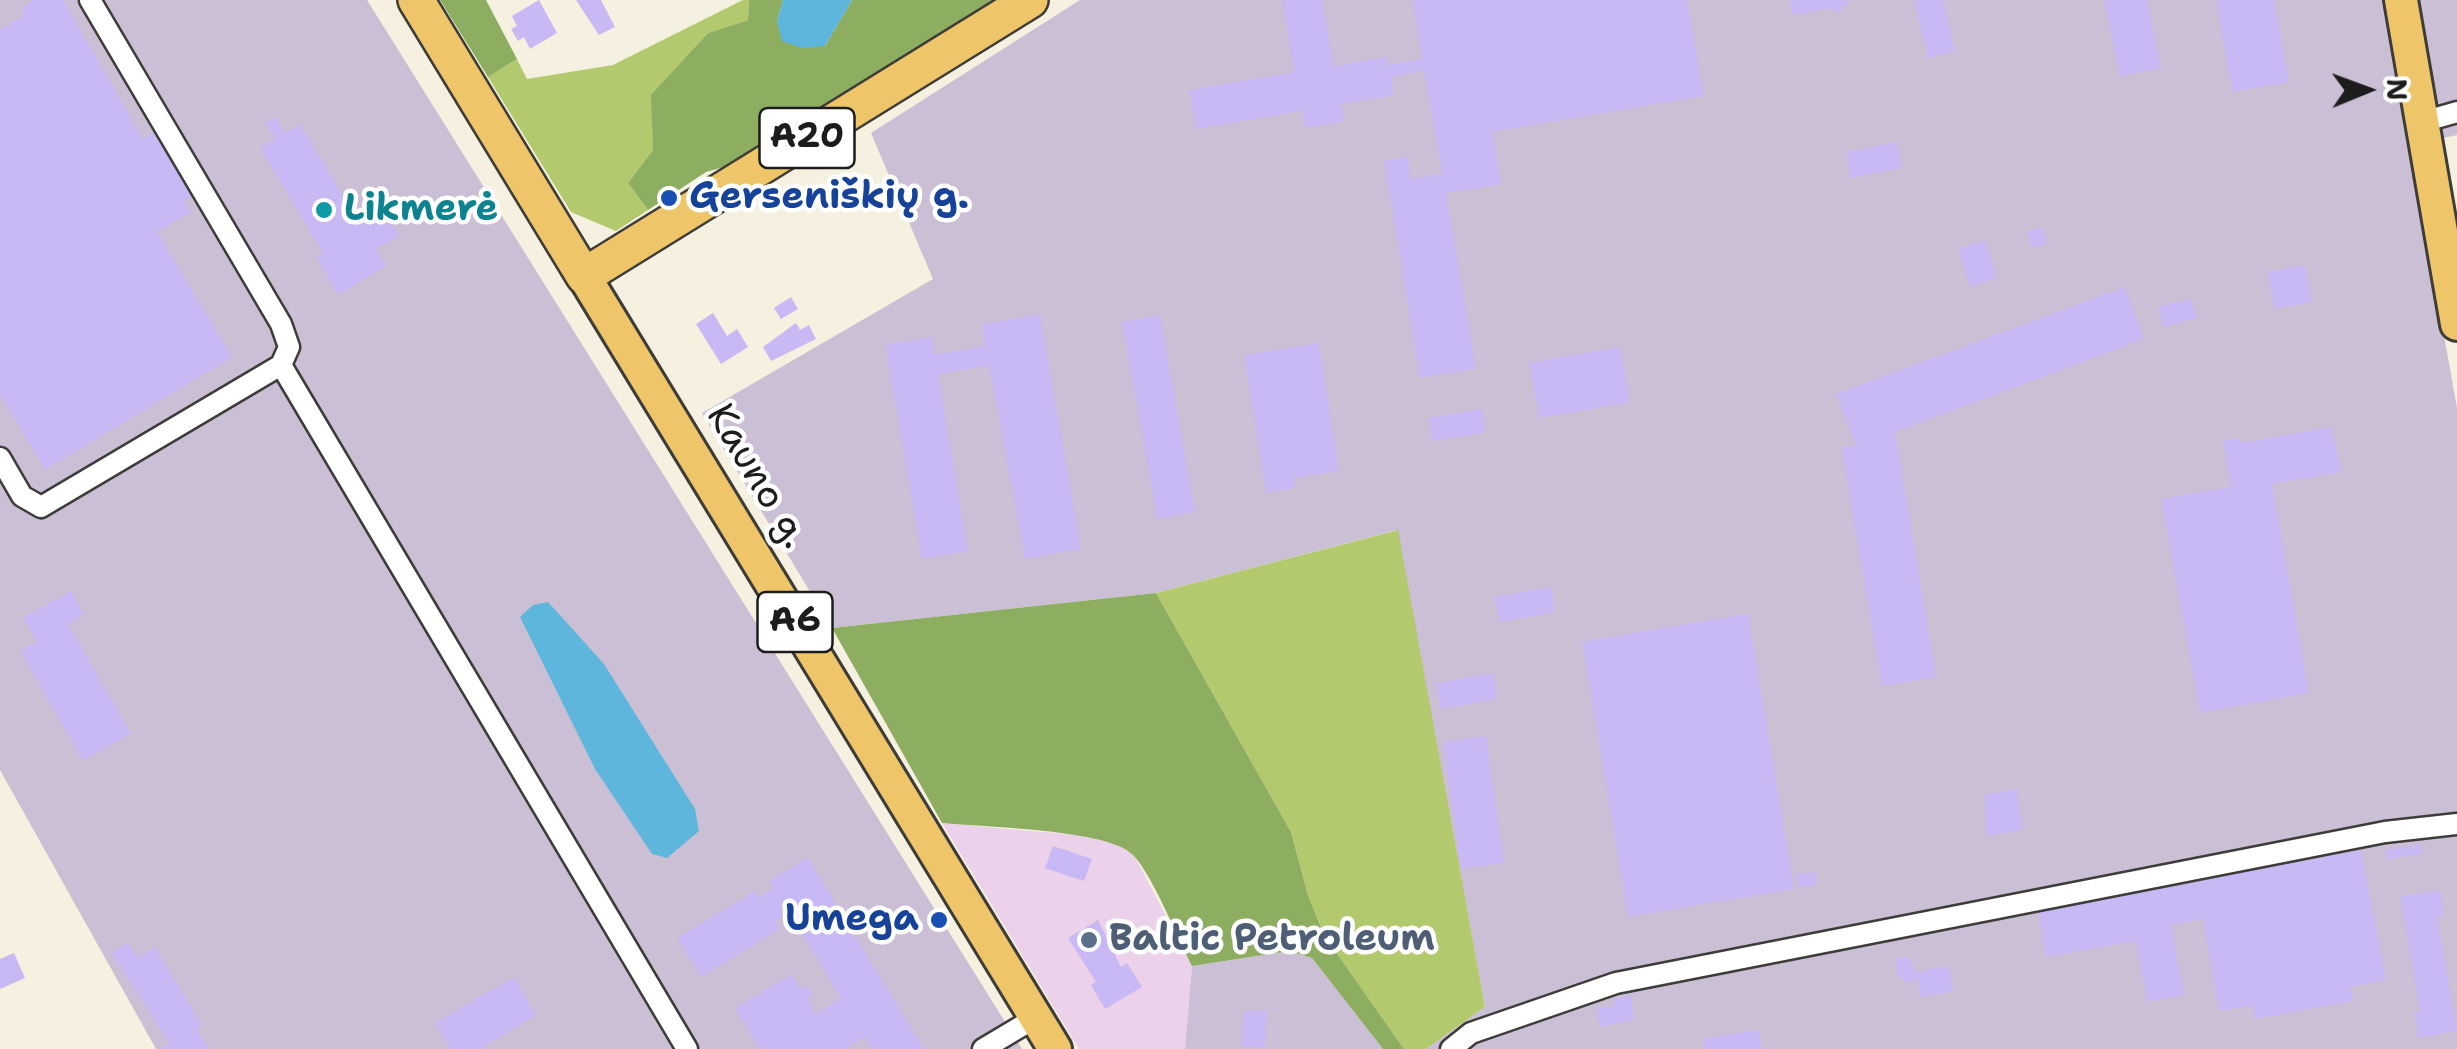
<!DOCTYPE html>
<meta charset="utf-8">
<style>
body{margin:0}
#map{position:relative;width:2457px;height:1049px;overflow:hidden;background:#f5f0e0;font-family:"Shantell Sans",sans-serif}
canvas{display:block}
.north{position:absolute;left:2317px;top:40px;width:100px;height:100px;-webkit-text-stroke:8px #fff;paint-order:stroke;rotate:89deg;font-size:28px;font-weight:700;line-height:40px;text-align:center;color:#1c1c1c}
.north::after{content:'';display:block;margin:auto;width:35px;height:45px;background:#1c1c1c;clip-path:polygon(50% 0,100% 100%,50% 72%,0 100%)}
</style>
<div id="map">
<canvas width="2457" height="1049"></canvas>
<div class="north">N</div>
</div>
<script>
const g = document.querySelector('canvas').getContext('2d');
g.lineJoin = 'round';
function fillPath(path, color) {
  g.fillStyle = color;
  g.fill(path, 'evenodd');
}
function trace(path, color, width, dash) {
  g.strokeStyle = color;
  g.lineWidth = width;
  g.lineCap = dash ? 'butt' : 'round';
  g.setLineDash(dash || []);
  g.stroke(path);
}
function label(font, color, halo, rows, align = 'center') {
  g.font = font + ' "Shantell Sans",sans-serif';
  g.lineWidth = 9;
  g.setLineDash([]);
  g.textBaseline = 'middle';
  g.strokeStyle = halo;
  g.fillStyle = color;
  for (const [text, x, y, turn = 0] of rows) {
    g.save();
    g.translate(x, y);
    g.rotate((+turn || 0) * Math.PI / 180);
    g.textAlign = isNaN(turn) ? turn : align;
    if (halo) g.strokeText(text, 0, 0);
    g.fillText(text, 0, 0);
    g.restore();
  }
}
fillPath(new Path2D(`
 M 942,823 L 1077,835 L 1115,843 L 1134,855 L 1192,966 L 1185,1049 L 1079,1049 Z`), '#ecd1ea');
fillPath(new Path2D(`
 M 0,0 L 367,0 L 1022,1049 L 156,1049 L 0,770 Z
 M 1080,0 L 2384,0 L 2457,408 L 2457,1049 L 1426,1049 L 1485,1007 L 1397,530 L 1156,593 L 832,628 L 702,413 L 933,279 L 871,133 Z
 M 2416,0 L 2457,0 L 2457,135 L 2439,139 Z
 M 1289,951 L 1312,958 L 1383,1049 L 1185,1049 L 1192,966 Z`), '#cbbfd5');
fillPath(new Path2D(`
 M 743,0 L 749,0 L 748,20 L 708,33 L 652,95 L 653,150 L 628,183 L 648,210 L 616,231 L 571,212 L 488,77 L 517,59 L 527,79 L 613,65 Z
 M 1398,530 L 1485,1007 L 1426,1049 L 1404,1049 L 1324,935 L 1308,895 L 1291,832 L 1156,593 Z`), '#b2c96e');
fillPath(new Path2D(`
 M 440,0 L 486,0 L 517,59 L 488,77 Z
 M 749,0 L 783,0 L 777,21 L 825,46 L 852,0 L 998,0 L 752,159 L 706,172 L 648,210 L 628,183 L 653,150 L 651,95 L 708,33 L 748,20 Z
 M 1156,593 L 1291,832 L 1308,895 L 1324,935 L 1404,1049 L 1383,1049 L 1312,958 L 1289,951 L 1192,966 C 1178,939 1152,874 1133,855 C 1109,829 980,827 942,823 L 832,628 Z`), '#8dad61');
fillPath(new Path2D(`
 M 783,0 L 852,0 L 825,46 L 802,48 L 782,41 L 777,21 Z
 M 548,602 L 604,664 L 695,809 L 699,831 L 667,858 L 652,854 L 595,769 L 520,617 L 533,605 Z`), '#5fb6dc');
fillPath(new Path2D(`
 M 34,0 L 63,0 L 143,139 L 154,132 L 192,196 L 184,201 L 191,212 L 157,232 L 232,357 L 45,470 L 0,395 L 0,30 L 25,15 L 21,8 Z
 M 539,0 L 557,33 L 530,49 L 524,37 L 518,41 L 511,29 L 517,26 L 512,16 Z
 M 576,0 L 601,0 L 615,27 L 599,35 Z
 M 1282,0 L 1322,0 L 1334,66 L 1387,57 L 1388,65 L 1422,59 L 1412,0 L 1687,0 L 1704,96 L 1492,132 L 1501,184 L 1446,193 L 1476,369 L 1420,378 L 1384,161 L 1408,157 L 1411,179 L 1442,174 L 1424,71 L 1391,77 L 1394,95 L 1341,104 L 1344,121 L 1305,128 L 1302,111 L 1196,129 L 1189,90 L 1294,72 Z
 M 1790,0 L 1847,0 L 1848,6 L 1841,7 L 1842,11 L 1834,13 L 1834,8 L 1793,15 Z
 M 1914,0 L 1943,0 L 1955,51 L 1928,58 Z
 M 2104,0 L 2147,0 L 2161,68 L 2120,77 Z
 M 2216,0 L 2274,0 L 2289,82 L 2232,92 Z
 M 275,117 L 285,133 L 300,124 L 356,217 L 379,203 L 399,236 L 376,249 L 386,266 L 338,295 L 316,257 L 323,253 L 260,148 L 275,139 L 265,123 Z
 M 1897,142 L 1902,168 L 1851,178 L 1846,152 Z
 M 2042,227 L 2047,244 L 2032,248 L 2027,232 Z
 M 1985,240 L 1997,278 L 1970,287 L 1958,249 Z
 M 2305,265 L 2312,302 L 2274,309 L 2267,272 Z
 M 2125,287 L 2144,339 L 1895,432 L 1936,677 L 1882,686 L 1841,447 L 1856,446 L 1836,394 Z
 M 791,297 L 798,309 L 781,319 L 774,308 Z
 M 2192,299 L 2197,318 L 2163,327 L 2158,307 Z
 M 713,313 L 727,336 L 737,329 L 748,347 L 721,364 L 696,324 Z
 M 1040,314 L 1081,549 L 1025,559 L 989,365 L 938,374 L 968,551 L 922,559 L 885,345 L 932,337 L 935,355 L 985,346 L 982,324 Z
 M 1160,315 L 1195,512 L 1157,519 L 1122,322 Z
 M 796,323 L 800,330 L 809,325 L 816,339 L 771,361 L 763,347 Z
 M 1319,343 L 1339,471 L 1294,478 L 1295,488 L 1266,493 L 1244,355 Z
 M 1620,347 L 1630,402 L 1539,418 L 1529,363 Z
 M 1482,409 L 1485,433 L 1432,441 L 1428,418 Z
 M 2331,427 L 2342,472 L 2272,484 L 2309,693 L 2200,713 L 2161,499 L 2231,487 L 2223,441 L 2240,438 L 2241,443 Z
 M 1551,587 L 1555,612 L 1499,622 L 1494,597 Z
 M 71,591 L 84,614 L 68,624 L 131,734 L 83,761 L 20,651 L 37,642 L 23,618 Z
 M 1748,614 L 1794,889 L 1628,917 L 1582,642 Z
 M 1493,673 L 1497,699 L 1441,709 L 1436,683 Z
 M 1486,736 L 1504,863 L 1461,869 L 1443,742 Z
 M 2017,789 L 2023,830 L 1986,836 L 1985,795 Z
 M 2420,845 L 2422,854 L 2387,859 L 2386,850 Z
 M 1053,846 L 1092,859 L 1084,881 L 1045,868 Z
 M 2361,850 L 2386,980 L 2350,987 L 2353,1001 L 2255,1019 L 2253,1005 L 2219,1011 L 2203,919 L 2171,925 L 2184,995 L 2147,1002 L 2136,941 L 2046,957 L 2038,910 Z
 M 808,858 L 924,1049 L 872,1049 L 864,1037 L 845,1049 L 760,1049 L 735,1008 L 792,974 L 801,989 L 806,985 L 813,995 L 807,998 L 816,1014 L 841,998 L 789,913 L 775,921 L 780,929 L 701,977 L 677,938 L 755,891 L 759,898 L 774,888 L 769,881 Z
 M 1816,872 L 1817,885 L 1798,887 L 1796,874 Z
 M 2440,890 L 2444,915 L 2437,917 L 2457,1031 L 2418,1038 L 2414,1013 L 2420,1012 L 2400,897 Z
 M 1098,920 L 1121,967 L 1127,963 L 1142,987 L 1105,1009 L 1091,985 L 1096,982 L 1068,938 Z
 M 128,943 L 137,957 L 155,947 L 202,1025 L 197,1029 L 209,1049 L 159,1049 L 169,1043 L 111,952 Z
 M 14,953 L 25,978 L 0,989 L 0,959 Z
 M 1909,957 L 1916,972 L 1949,966 L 1953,992 L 1920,997 L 1918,980 L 1904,983 L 1903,977 L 1898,978 L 1895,959 Z
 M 514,977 L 536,1016 L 480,1049 L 450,1049 L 435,1023 Z
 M 1631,995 L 1634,1020 L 1600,1027 L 1596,1009 L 1615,1006 L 1614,999 Z
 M 1244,1010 L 1267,1011 L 1265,1048 L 1242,1047 Z
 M 1759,1030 L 1762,1049 L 1705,1049 L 1703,1039 Z`), '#c8b8f4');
const minor = new Path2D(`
 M 2422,122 L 2457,112
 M 281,365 L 687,1049
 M 0,458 L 22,496 L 41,507 L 281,365 L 289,347 L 281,324 L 90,0
 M 983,1049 L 1035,1018
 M 1451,1049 L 1471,1033 L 1616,983 L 2385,832 L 2457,824`);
const primary = new Path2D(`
 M 2401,0 L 2457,324
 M 584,276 L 1055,1049`);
const trunk = new Path2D(`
 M 416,0 L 584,276 L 1030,0`);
trace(minor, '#3d3c39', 25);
trace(primary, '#3d3c39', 38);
trace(trunk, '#3d3c39', 40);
trace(minor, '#fff', 20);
trace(primary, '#eec569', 32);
trace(trunk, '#eec569', 35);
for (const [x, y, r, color] of [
 [669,198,10,"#1a4fb4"],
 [324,210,10,"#0f9aa8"],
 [939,920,10,"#1a4fb4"],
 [1089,940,10,"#5c6f8a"]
]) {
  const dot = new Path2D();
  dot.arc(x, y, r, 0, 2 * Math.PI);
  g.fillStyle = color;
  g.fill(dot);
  trace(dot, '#fff', 4);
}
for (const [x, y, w] of [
 [807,138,95],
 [795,622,75]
]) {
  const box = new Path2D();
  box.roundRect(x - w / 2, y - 30, w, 60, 8);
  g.fillStyle = '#fff';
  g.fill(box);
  trace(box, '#1c1c1c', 2.5);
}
label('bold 35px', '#1c1c1c', null, [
 ["A20",807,138],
 ["A6",795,622]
]);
label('bold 38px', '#164399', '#fff', [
 ["Gerseniškių g.",689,198],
 ["Umega",919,920,"right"]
], 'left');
label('bold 38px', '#0d838f', '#fff', [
 ["Likmerė",344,210]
], 'left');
label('38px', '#1c1c1c', '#fff', [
 ["Kauno g.",756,477,59]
]);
label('bold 38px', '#4e5e75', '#fff', [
 ["Baltic Petroleum",1109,940]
], 'left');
</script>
